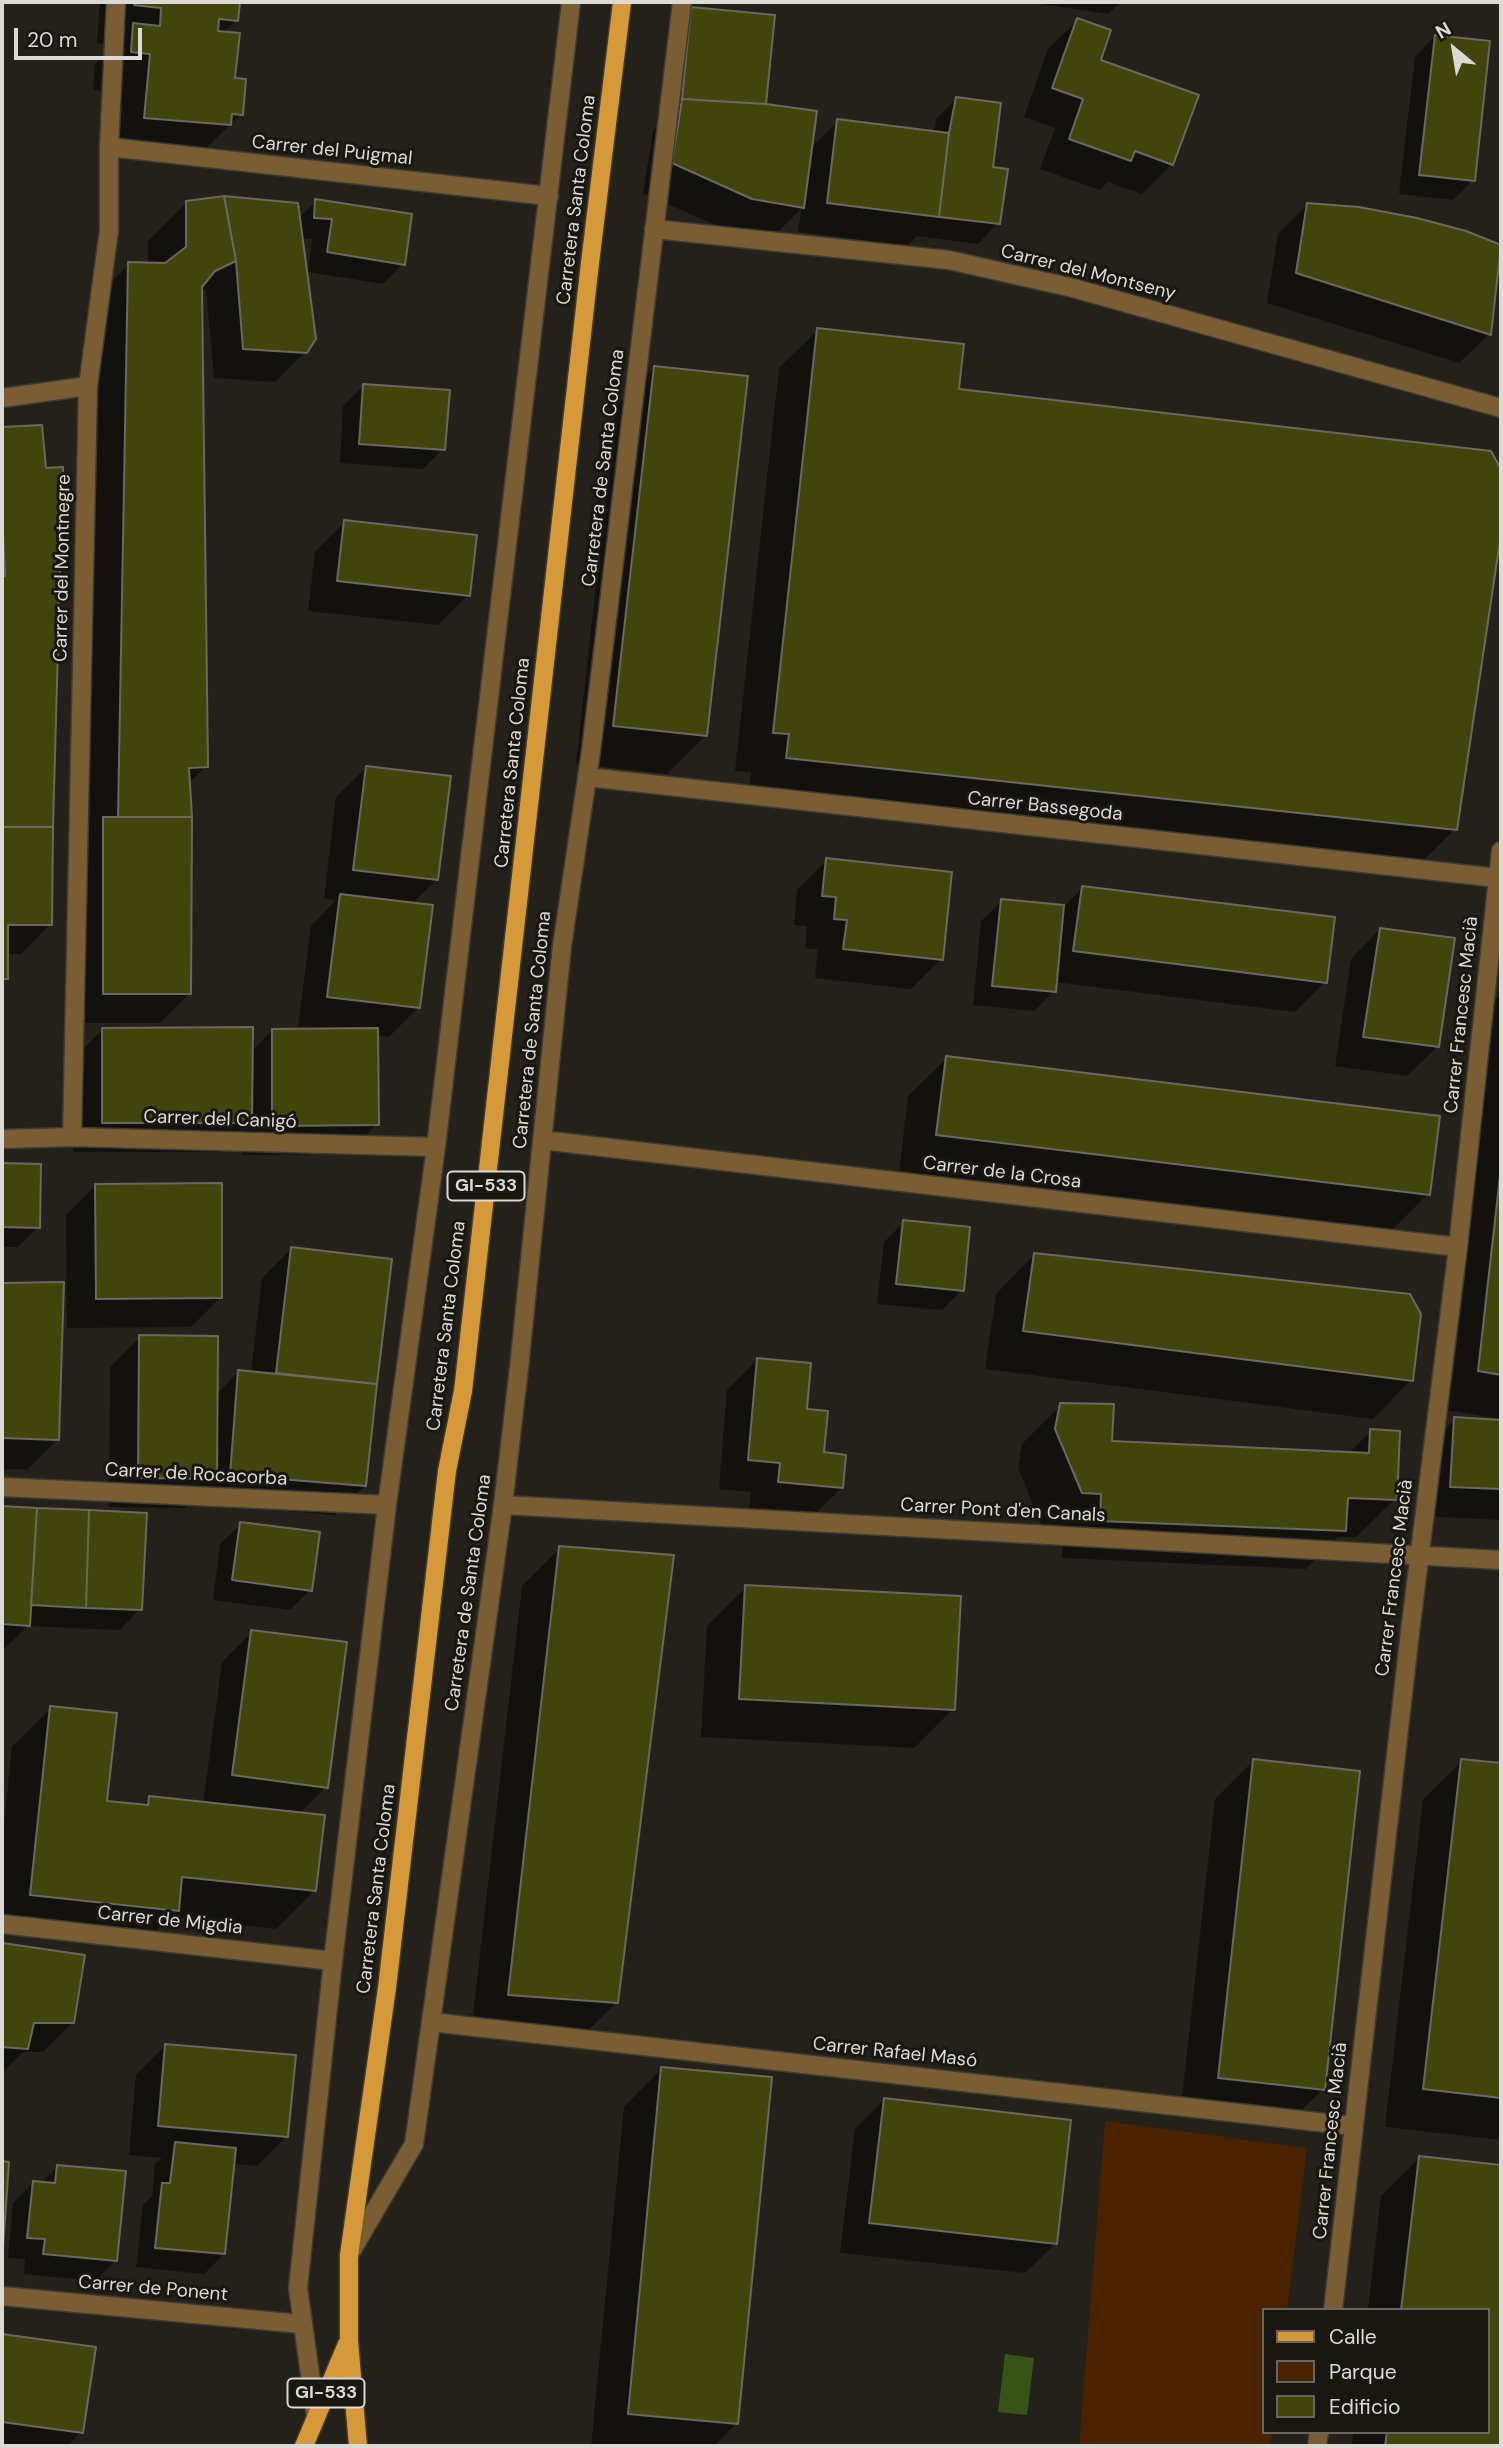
<!DOCTYPE html>
<meta charset="utf-8">
<style>
body{margin:0}
#map{position:relative;width:1503px;height:2448px;overflow:hidden;background:#23211a;font-family:"DM Sans",sans-serif}
canvas{display:block}
.frame{position:absolute;inset:0;border:4px solid #dbdad5;pointer-events:none}
.legend{position:absolute;left:1262px;top:2308px;width:228px;height:126px;box-sizing:border-box;background:#191711;border:2px solid #67655f;margin:0;padding:9px 12px;list-style:none;font-size:21px;color:#dbdad5}
.legend li{display:flex;align-items:center;gap:14px;height:35px}
.legend b{width:35px;border:2px solid #67655f}
.north{position:absolute;left:1419px;top:14px;width:70px;height:70px;-webkit-text-stroke:5px #191711;paint-order:stroke;rotate:330deg;font-size:19px;font-weight:700;line-height:28px;text-align:center;color:#dbdad5}
.north::after{content:'';display:block;margin:auto;width:24px;height:32px;background:#dbdad5;clip-path:polygon(50% 0,100% 100%,50% 72%,0 100%)}
.scale{position:absolute;left:14px;top:28px;width:128px;height:32px;box-sizing:border-box;border:4px solid #dbdad5;border-top:0;padding-left:9px;font-size:21px;line-height:24px;white-space:nowrap;color:#dbdad5;-webkit-text-stroke:5px #191711;paint-order:stroke}
</style>
<div id="map">
<canvas width="1503" height="2448"></canvas>
<div class="frame"></div>
<ul class="legend">
<li><b style="height:9px;background:#d6993a"></b>Calle</li>
<li><b style="height:19px;background:#4a2200"></b>Parque</li>
<li><b style="height:19px;background:#41440b"></b>Edificio</li>
</ul>
<div class="north">N</div>
<div class="scale">20 m</div>
</div>
<script>
const g = document.querySelector('canvas').getContext('2d');
g.lineJoin = 'round';
function fillPath(path, color) {
  g.fillStyle = color;
  g.fill(path, 'evenodd');
}
function trace(path, color, width, dash) {
  g.strokeStyle = color;
  g.lineWidth = width;
  g.lineCap = dash ? 'butt' : 'round';
  g.setLineDash(dash || []);
  g.stroke(path);
}
function label(font, color, halo, rows, align = 'center') {
  g.font = font + ' "DM Sans",sans-serif';
  g.lineWidth = 6;
  g.setLineDash([]);
  g.textBaseline = 'middle';
  g.strokeStyle = halo;
  g.fillStyle = color;
  for (const [text, x, y, turn = 0] of rows) {
    g.save();
    g.translate(x, y);
    g.rotate((+turn || 0) * Math.PI / 180);
    g.textAlign = isNaN(turn) ? turn : align;
    if (halo) g.strokeText(text, 0, 0);
    g.fillText(text, 0, 0);
    g.restore();
  }
}
fillPath(new Path2D(`
 M 1105,2121 L 1307,2148 L 1287,2310 L 1263,2310 L 1263,2432 L 1272,2432 L 1270,2446 L 1079,2446 Z`), '#4a2200');
fillPath(new Path2D(`
 M 1005,2354 L 1034,2358 L 1027,2415 L 998,2412 Z`), '#375417');
fillPath(new Path2D(`
 M 100,2 L 238,2 L 237,20 L 223,33 L 241,114 L 202,152 L 106,156 L 112,92 L 93,90 L 95,64 L 114,45 L 97,43 Z
 M 1027,2 L 1121,2 L 1108,14 Z
 M 691,9 L 764,105 L 810,149 L 838,121 L 934,133 L 936,119 L 956,99 L 991,169 L 998,223 L 978,244 L 917,236 L 907,246 L 798,232 L 801,209 L 773,237 L 722,228 L 643,193 L 653,131 L 662,121 L 671,29 Z
 M 1078,20 L 1098,61 L 1172,164 L 1142,194 L 1108,182 L 1100,190 L 1040,169 L 1055,128 L 1024,117 L 1048,49 Z
 M 1435,36 L 1473,180 L 1453,200 L 1399,194 L 1415,57 Z
 M 316,201 L 403,264 L 383,284 L 308,272 L 312,239 L 301,238 L 305,352 L 275,382 L 214,378 L 206,288 L 200,294 L 206,766 L 188,784 L 190,993 L 160,1023 L 74,1023 L 91,302 L 129,264 L 148,264 L 148,241 L 187,202 L 299,218 Z
 M 1308,204 L 1489,334 L 1459,363 L 1267,303 L 1278,234 Z
 M 818,330 L 957,391 L 1490,453 L 1501,473 L 1501,523 L 1455,829 L 1417,867 L 748,796 L 751,772 L 735,771 L 779,368 Z
 M 654,368 L 706,735 L 667,774 L 576,764 L 616,406 Z
 M 363,386 L 443,449 L 423,469 L 340,463 L 343,406 Z
 M 41,426 L 50,924 L 21,954 L 6,954 L 6,979 L 2,983 L 2,428 Z
 M 345,522 L 468,595 L 438,625 L 308,611 L 315,552 Z
 M 366,768 L 437,879 L 411,905 L 419,1007 L 389,1037 L 377,1035 L 377,1124 L 347,1154 L 243,1155 L 243,1129 L 221,1152 L 73,1152 L 73,1059 L 103,1029 L 251,1052 L 272,1030 L 315,1030 L 315,1028 L 298,1026 L 311,926 L 336,900 L 324,899 L 336,797 Z
 M 827,860 L 941,959 L 911,989 L 815,978 L 818,949 L 805,948 L 807,926 L 794,925 L 797,890 Z
 M 1083,887 L 1325,982 L 1295,1012 L 1055,982 L 1054,991 L 1034,1011 L 973,1005 L 981,921 L 1002,901 L 1064,907 Z
 M 1380,929 L 1437,1047 L 1407,1076 L 1335,1066 L 1351,959 Z
 M 1501,994 L 1501,1419 L 1440,1409 L 1486,1009 Z
 M 947,1058 L 1428,1194 L 1390,1232 L 899,1173 L 908,1096 Z
 M 2,1165 L 39,1166 L 38,1227 L 18,1247 L 2,1247 Z
 M 96,1185 L 221,1297 L 191,1327 L 67,1328 L 66,1215 Z
 M 904,1222 L 962,1290 L 942,1310 L 877,1304 L 884,1242 Z
 M 292,1248 L 390,1260 L 365,1486 L 335,1515 L 201,1504 L 202,1491 L 185,1508 L 109,1507 L 110,1367 L 140,1337 L 216,1395 L 239,1371 L 251,1372 L 262,1278 Z
 M 1034,1255 L 1411,1380 L 1373,1419 L 985,1369 L 996,1294 Z
 M 2,1284 L 62,1284 L 57,1440 L 28,1469 L 2,1469 Z
 M 757,1360 L 805,1410 L 822,1454 L 842,1487 L 812,1517 L 749,1511 L 751,1492 L 719,1489 L 727,1390 Z
 M 1061,1405 L 1110,1443 L 1348,1454 L 1371,1431 L 1395,1499 L 1356,1537 L 1338,1537 L 1306,1569 L 1062,1558 L 1063,1532 L 1044,1531 L 1018,1468 L 1022,1444 Z
 M 1455,1419 L 1501,1422 L 1501,1520 L 1421,1516 L 1425,1449 Z
 M 2,1508 L 145,1514 L 140,1609 L 120,1630 L 28,1626 L 2,1651 Z
 M 241,1524 L 310,1590 L 290,1610 L 213,1600 L 220,1544 Z
 M 560,1548 L 616,2003 L 577,2041 L 471,2033 L 522,1586 Z
 M 746,1587 L 953,1709 L 914,1748 L 701,1737 L 707,1626 Z
 M 252,1632 L 326,1787 L 299,1814 L 315,1890 L 276,1929 L 170,1917 L 139,1949 L 2,1934 L 2,1845 L 12,1747 L 51,1708 L 105,1803 L 141,1806 L 150,1798 L 203,1804 L 222,1662 Z
 M 1254,1760 L 1323,2089 L 1285,2127 L 1180,2116 L 1215,1799 Z
 M 1462,1761 L 1501,1765 L 1501,2140 L 1385,2127 L 1423,1799 Z
 M 2,1944 L 83,1957 L 73,2022 L 43,2052 L 23,2052 L 2,2073 Z
 M 166,2045 L 286,2137 L 257,2166 L 233,2164 L 224,2254 L 204,2274 L 136,2267 L 143,2205 L 152,2196 L 155,2164 L 162,2158 L 129,2155 L 136,2075 Z
 M 662,2068 L 737,2423 L 714,2446 L 591,2446 L 624,2107 Z
 M 885,2099 L 1055,2244 L 1025,2273 L 840,2253 L 855,2129 Z
 M 1419,2158 L 1501,2167 L 1501,2446 L 1352,2446 L 1353,2432 L 1487,2432 L 1487,2310 L 1368,2310 L 1381,2196 Z
 M 58,2167 L 115,2261 L 95,2281 L 24,2274 L 25,2259 L 8,2258 L 13,2203 L 33,2183 L 41,2183 Z
 M 2,2335 L 94,2349 L 81,2432 L 68,2446 L 2,2446 Z`), '#0007');
const building = new Path2D(`
 M 135,2 L 240,2 L 238,21 L 219,19 L 218,31 L 240,33 L 235,78 L 246,79 L 243,115 L 232,114 L 231,125 L 144,118 L 150,54 L 131,52 L 133,23 L 160,26 L 161,8 L 134,5 Z
 M 691,7 L 775,15 L 766,104 L 682,99 Z
 M 1077,18 L 1111,30 L 1101,60 L 1199,95 L 1173,165 L 1135,151 L 1131,161 L 1069,139 L 1083,99 L 1052,88 Z
 M 1435,35 L 1490,41 L 1475,181 L 1419,175 Z
 M 956,97 L 1001,103 L 993,167 L 1008,169 L 1000,224 L 939,217 L 949,133 Z
 M 682,99 L 766,104 L 817,111 L 804,208 L 752,199 L 672,163 Z
 M 837,119 L 949,133 L 939,217 L 827,203 Z
 M 224,196 L 236,261 L 215,271 L 202,287 L 208,767 L 189,768 L 192,817 L 118,817 L 128,262 L 165,263 L 186,247 L 186,201 Z
 M 224,196 L 298,203 L 316,339 L 307,353 L 243,349 L 236,261 Z
 M 315,199 L 412,214 L 405,265 L 327,252 L 332,219 L 314,218 Z
 M 1307,203 L 1359,207 L 1417,218 L 1466,231 L 1501,245 L 1491,335 L 1296,273 Z
 M 817,328 L 964,344 L 959,389 L 1491,451 L 1501,469 L 1501,534 L 1457,830 L 786,758 L 789,734 L 773,733 Z
 M 654,366 L 748,376 L 707,736 L 613,726 Z
 M 363,384 L 450,390 L 445,450 L 359,444 Z
 M 42,425 L 46,468 L 63,467 L 53,827 L 2,827 L 2,576 L 5,576 L 2,509 L 2,427 Z
 M 344,520 L 477,535 L 470,596 L 337,581 Z
 M 366,766 L 451,776 L 438,880 L 353,870 Z
 M 103,817 L 192,817 L 191,994 L 103,994 Z
 M 2,827 L 53,827 L 52,925 L 8,925 L 8,979 L 2,979 Z
 M 826,858 L 952,872 L 943,960 L 843,949 L 847,920 L 834,919 L 836,897 L 822,896 Z
 M 1082,886 L 1335,917 L 1327,983 L 1073,951 Z
 M 340,894 L 433,905 L 420,1008 L 327,997 Z
 M 1001,899 L 1064,905 L 1056,992 L 992,986 Z
 M 1380,928 L 1455,938 L 1439,1047 L 1363,1037 Z
 M 253,1027 L 252,1123 L 102,1123 L 102,1028 Z
 M 378,1028 L 379,1125 L 272,1126 L 272,1029 Z
 M 946,1056 L 1440,1116 L 1430,1195 L 936,1135 Z
 M 2,1163 L 41,1164 L 40,1228 L 2,1227 Z
 M 1501,1167 L 1501,1375 L 1478,1371 Z
 M 222,1183 L 222,1298 L 96,1299 L 95,1184 Z
 M 903,1220 L 970,1227 L 964,1291 L 896,1284 Z
 M 291,1247 L 392,1259 L 377,1384 L 276,1373 Z
 M 1034,1253 L 1410,1294 L 1421,1314 L 1413,1381 L 1023,1331 Z
 M 64,1282 L 59,1440 L 2,1438 L 3,1283 Z
 M 139,1335 L 218,1336 L 217,1479 L 138,1478 Z
 M 757,1358 L 811,1363 L 807,1409 L 828,1411 L 824,1452 L 846,1455 L 843,1488 L 778,1482 L 780,1463 L 748,1460 Z
 M 238,1370 L 377,1384 L 366,1486 L 230,1475 Z
 M 1060,1403 L 1114,1404 L 1112,1441 L 1369,1453 L 1370,1429 L 1400,1431 L 1397,1500 L 1348,1498 L 1346,1531 L 1100,1521 L 1101,1494 L 1082,1493 L 1055,1429 Z
 M 1454,1417 L 1501,1420 L 1501,1489 L 1450,1487 Z
 M 2,1506 L 37,1508 L 30,1626 L 2,1624 Z
 M 37,1508 L 89,1510 L 86,1608 L 31,1605 Z
 M 89,1510 L 147,1513 L 142,1610 L 86,1608 Z
 M 240,1522 L 320,1532 L 312,1591 L 232,1580 Z
 M 559,1546 L 674,1555 L 618,2003 L 508,1995 Z
 M 745,1585 L 961,1596 L 955,1710 L 739,1699 Z
 M 251,1630 L 347,1642 L 328,1788 L 232,1775 Z
 M 50,1706 L 117,1713 L 107,1801 L 148,1805 L 149,1796 L 325,1815 L 316,1891 L 182,1877 L 179,1911 L 30,1895 Z
 M 1253,1759 L 1360,1771 L 1325,2090 L 1218,2078 Z
 M 1461,1759 L 1501,1763 L 1501,2098 L 1423,2089 Z
 M 2,1943 L 85,1955 L 74,2023 L 34,2023 L 28,2049 L 2,2047 Z
 M 165,2044 L 296,2055 L 288,2137 L 158,2126 Z
 M 661,2067 L 772,2077 L 738,2424 L 628,2414 Z
 M 884,2098 L 1071,2120 L 1057,2244 L 869,2223 Z
 M 175,2142 L 236,2148 L 225,2254 L 155,2248 L 162,2183 L 170,2183 Z
 M 1419,2156 L 1501,2165 L 1501,2446 L 1385,2446 L 1387,2432 L 1487,2432 L 1487,2310 L 1401,2310 Z
 M 2,2161 L 9,2162 L 2,2262 Z
 M 57,2165 L 126,2171 L 117,2261 L 43,2254 L 45,2239 L 27,2238 L 33,2181 L 55,2183 Z
 M 2,2334 L 96,2347 L 83,2433 L 2,2422 Z`);
fillPath(building, '#41440b');
trace(building, '#686961', 2);
const minor = new Path2D(`
 M 109,147 L 549,196
 M 654,229 L 949,260 L 1073,288 L 1501,408
 M 2,398 L 88,386
 M 587,777 L 1498,878
 M 72,1137 L 88,386 L 109,230 L 109,147 L 116,2
 M 2,1139 L 72,1137 L 436,1147
 M 542,1140 L 1458,1247
 M 2,1487 L 387,1505
 M 503,1505 L 1501,1560
 M 2,1924 L 333,1961
 M 431,2022 L 1353,2126
 M 349,2255 L 414,2144 L 503,1505 L 519,1368 L 562,946 L 591,751 L 682,2
 M 2,2296 L 301,2324
 M 1333,2310 L 1410,1632 L 1458,1247 L 1501,851
 M 316,2417 L 298,2288 L 333,1961 L 387,1505 L 436,1147 L 571,2
 M 1317,2446 L 1319,2432`);
const major = new Path2D(`
 M 304,2446 L 347,2344
 M 358,2446 L 349,2341 L 349,2255 L 387,1988 L 447,1471 L 463,1391 L 590,263 L 622,2`);
trace(minor, '#3d3b34', 21);
trace(major, '#3d3b34', 21);
trace(minor, '#7b5d34', 18);
trace(major, '#d6993a', 18);
for (const [x, y, w] of [
 [486,1186,77],
 [326,2393,77]
]) {
  const box = new Path2D();
  box.roundRect(x - w / 2, y - 14.5, w, 29, 5);
  g.fillStyle = '#191711';
  g.fill(box);
  trace(box, '#dbdad5', 2);
}
label('bold 18px', '#dbdad5', null, [
 ["GI-533",486,1186],
 ["GI-533",326,2393]
]);
label('19px', '#dbdad5', '#191711', [
 ["Carrer del Puigmal",332,151,6],
 ["Carretera Santa Coloma",577,200,-83],
 ["Carrer del Montseny",1088,273,14],
 ["Carretera de Santa Coloma",604,468,-83],
 ["Carrer del Montnegre",63,568,-89],
 ["Carretera Santa Coloma",513,763,-84],
 ["Carrer Bassegoda",1045,807,6],
 ["Carrer Francesc Macià",1462,1015,-84],
 ["Carretera de Santa Coloma",533,1030,-84],
 ["Carrer del Canigó",220,1120,2],
 ["Carrer de la Crosa",1002,1173,7],
 ["Carretera Santa Coloma",447,1326,-83],
 ["Carrer de Rocacorba",196,1475,3],
 ["Carrer Pont d'en Canals",1003,1511,3],
 ["Carrer Francesc Macià",1395,1578,-83],
 ["Carretera de Santa Coloma",469,1593,-82],
 ["Carretera Santa Coloma",377,1889,-83],
 ["Carrer de Migdia",170,1921,6],
 ["Carrer Rafael Masó",895,2053,6],
 ["Carrer Francesc Macià",1331,2141,-84],
 ["Carrer de Ponent",153,2289,5]
]);
</script>
